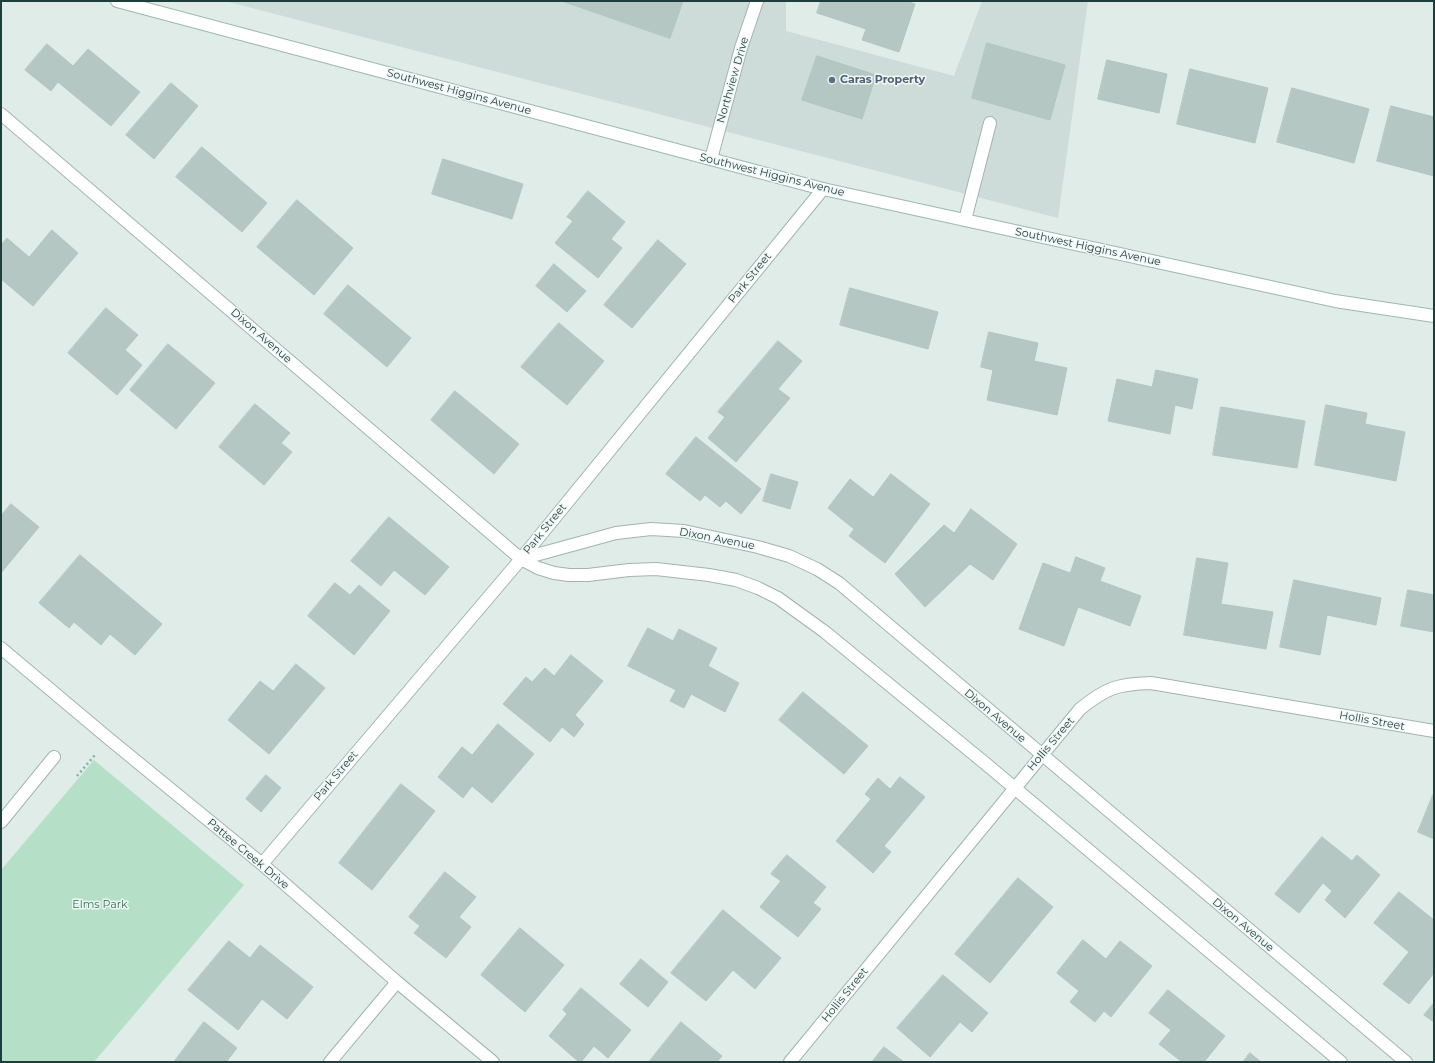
<!DOCTYPE html>
<style>
body{margin:0}
#map{position:relative;width:1435px;height:1063px;overflow:hidden;background:#dfece8;font-family:Montserrat,sans-serif}
canvas{display:block}
.frame{position:absolute;inset:0;border:2px solid #1f3d3a;pointer-events:none}
</style>
<div id="map">
<canvas width="1435" height="1063"></canvas>
<div class="frame"></div>
</div>
<script>
const g = document.querySelector('canvas').getContext('2d');
g.lineJoin = 'round';
function fillPath(path, color) {
  g.fillStyle = color;
  g.fill(path, 'evenodd');
}
function trace(path, color, width, dash) {
  g.strokeStyle = color;
  g.lineWidth = width;
  g.lineCap = dash ? 'butt' : 'round';
  g.setLineDash(dash || []);
  g.stroke(path);
}
function label(font, color, halo, rows, align = 'center') {
  g.font = font + ' Montserrat,sans-serif';
  g.lineWidth = 3;
  g.setLineDash([]);
  g.textBaseline = 'middle';
  g.strokeStyle = halo;
  g.fillStyle = color;
  for (const [text, x, y, turn = 0] of rows) {
    g.save();
    g.translate(x, y);
    g.rotate((+turn || 0) * Math.PI / 180);
    g.textAlign = isNaN(turn) ? turn : align;
    if (halo) g.strokeText(text, 0, 0);
    g.fillText(text, 0, 0);
    g.restore();
  }
}
fillPath(new Path2D(`
 M 225,1 L 786,1 L 786,31 L 954,76 L 982,1 L 1088,1 L 1058,218 Z`), '#cddcd8');
fillPath(new Path2D(`
 M 94,760 L 244,885 L 94,1062 L 1,1062 L 1,870 Z`), '#b6dfc8');
const building = new Path2D(`
 M 562,1 L 683,1 L 670,38 Z
 M 821,1 L 906,1 L 915,4 L 899,52 L 862,40 L 866,29 L 817,13 Z
 M 987,43 L 1065,65 L 1050,120 L 972,98 Z
 M 47,44 L 73,66 L 88,49 L 140,92 L 111,126 L 58,82 L 51,91 L 25,70 Z
 M 817,56 L 876,75 L 862,119 L 802,100 Z
 M 1107,60 L 1167,74 L 1159,113 L 1098,99 Z
 M 1190,69 L 1268,88 L 1255,143 L 1177,124 Z
 M 171,83 L 198,106 L 154,159 L 126,135 Z
 M 1292,88 L 1369,109 L 1354,163 L 1277,142 Z
 M 1391,106 L 1434,117 L 1434,176 L 1377,161 Z
 M 202,147 L 267,203 L 242,232 L 176,177 Z
 M 443,159 L 523,184 L 512,219 L 432,194 Z
 M 588,191 L 625,222 L 611,239 L 622,248 L 598,278 L 555,243 L 573,221 L 567,217 Z
 M 297,200 L 353,248 L 314,295 L 257,247 Z
 M 52,230 L 78,253 L 33,306 L 1,279 L 1,245 L 7,238 L 29,257 Z
 M 658,240 L 686,264 L 632,328 L 604,305 Z
 M 554,264 L 586,291 L 567,312 L 536,286 Z
 M 348,285 L 411,338 L 387,367 L 324,314 Z
 M 850,288 L 938,312 L 928,349 L 840,325 Z
 M 106,308 L 138,335 L 125,350 L 142,365 L 117,395 L 68,353 Z
 M 559,323 L 604,361 L 567,405 L 521,367 Z
 M 989,332 L 1038,343 L 1034,361 L 1067,368 L 1057,415 L 987,400 L 993,370 L 981,367 Z
 M 778,341 L 802,361 L 778,389 L 790,398 L 736,462 L 708,438 L 725,417 L 718,412 Z
 M 168,344 L 215,383 L 176,429 L 130,390 Z
 M 1156,370 L 1198,379 L 1192,409 L 1175,405 L 1170,434 L 1108,421 L 1117,379 L 1152,387 Z
 M 455,391 L 519,444 L 494,474 L 431,420 Z
 M 255,404 L 290,433 L 281,443 L 292,452 L 264,485 L 219,447 Z
 M 1326,405 L 1367,413 L 1365,424 L 1405,432 L 1396,481 L 1315,465 Z
 M 1221,407 L 1305,421 L 1297,468 L 1213,455 Z
 M 696,437 L 761,489 L 741,514 L 726,501 L 720,507 L 705,495 L 700,501 L 666,474 Z
 M 771,474 L 798,482 L 790,509 L 763,501 Z
 M 891,474 L 930,504 L 885,563 L 849,536 L 854,529 L 828,508 L 850,479 L 873,497 Z
 M 11,504 L 39,527 L 1,573 L 1,516 Z
 M 971,509 L 1017,544 L 993,580 L 970,564 L 925,607 L 895,574 L 944,525 L 954,533 Z
 M 389,517 L 449,567 L 425,595 L 394,570 L 381,586 L 351,561 Z
 M 80,555 L 162,624 L 135,655 L 110,634 L 101,645 L 74,622 L 69,628 L 39,603 Z
 M 1076,557 L 1105,568 L 1100,581 L 1141,596 L 1130,626 L 1078,607 L 1064,646 L 1019,629 L 1043,563 L 1070,573 Z
 M 1197,558 L 1228,563 L 1221,604 L 1273,612 L 1266,649 L 1184,635 Z
 M 1294,580 L 1381,598 L 1376,625 L 1327,615 L 1320,655 L 1280,647 Z
 M 335,583 L 350,595 L 359,585 L 390,611 L 354,655 L 308,616 Z
 M 1408,590 L 1434,595 L 1434,632 L 1401,626 Z
 M 648,628 L 673,641 L 679,629 L 717,648 L 708,666 L 739,683 L 725,712 L 691,694 L 684,708 L 670,701 L 676,690 L 628,666 Z
 M 571,655 L 603,681 L 575,715 L 584,724 L 574,737 L 562,727 L 550,742 L 503,704 L 526,677 L 532,682 L 545,668 L 554,676 Z
 M 296,664 L 325,688 L 269,754 L 228,720 L 260,681 L 273,691 Z
 M 803,692 L 868,746 L 844,774 L 779,720 Z
 M 498,724 L 534,754 L 492,803 L 472,786 L 463,798 L 438,777 L 462,747 L 472,755 Z
 M 266,775 L 281,788 L 261,812 L 246,799 Z
 M 900,777 L 925,797 L 884,846 L 891,852 L 873,873 L 836,841 L 871,799 L 865,794 L 878,778 L 890,789 Z
 M 401,784 L 435,811 L 372,890 L 339,863 Z
 M 1433,795 L 1434,795 L 1434,839 L 1418,832 Z
 M 1322,837 L 1352,861 L 1357,855 L 1380,875 L 1345,918 L 1325,900 L 1332,891 L 1323,883 L 1299,913 L 1275,894 Z
 M 787,855 L 826,887 L 813,903 L 821,909 L 798,937 L 760,907 L 781,881 L 771,874 Z
 M 445,872 L 476,897 L 459,917 L 471,927 L 446,958 L 414,933 L 420,926 L 409,917 Z
 M 1018,878 L 1053,907 L 990,983 L 955,954 Z
 M 1399,892 L 1434,920 L 1434,973 L 1409,1004 L 1383,984 L 1409,952 L 1374,923 Z
 M 723,910 L 781,958 L 755,989 L 733,970 L 706,1001 L 671,973 Z
 M 520,928 L 564,965 L 525,1012 L 481,975 Z
 M 1083,940 L 1106,959 L 1120,941 L 1152,966 L 1111,1017 L 1104,1011 L 1095,1022 L 1070,1002 L 1079,991 L 1057,973 Z
 M 229,941 L 250,958 L 260,945 L 313,987 L 287,1019 L 262,999 L 238,1030 L 188,990 Z
 M 641,959 L 668,982 L 648,1007 L 620,984 Z
 M 943,975 L 988,1013 L 972,1032 L 960,1022 L 930,1057 L 897,1028 Z
 M 581,988 L 631,1030 L 608,1058 L 594,1046 L 581,1062 L 579,1062 L 549,1036 L 567,1014 L 563,1010 Z
 M 1168,990 L 1225,1036 L 1204,1062 L 1182,1062 L 1159,1044 L 1171,1030 L 1149,1013 Z
 M 1434,1003 L 1434,1022 L 1424,1015 Z
 M 204,1022 L 237,1048 L 226,1062 L 174,1062 Z
 M 681,1022 L 722,1056 L 717,1062 L 649,1062 Z
 M 884,1047 L 904,1062 L 872,1062 Z
 M 1250,1053 L 1261,1062 L 1243,1062 Z`);
fillPath(building, '#b4c7c2');
trace(building, '#b1c6c1', 1);
const service = new Path2D(`
 M 965,220 L 990,123`);
const minor = new Path2D(`
 M 1,114 L 521,559 L 538,568 L 554,573 L 569,575 L 588,575 L 629,570 L 656,569 L 709,575 L 736,580 L 758,588 L 778,598 L 825,632 L 986,764 L 1341,1062
 M 711,159 L 741,48 L 757,1
 M 521,559 L 616,533 L 651,529 L 684,531 L 758,547 L 789,556 L 817,569 L 839,583 L 1406,1062
 M 1,648 L 108,738 L 262,864 L 397,982 L 493,1062
 M 1,822 L 54,757
 M 262,864 L 521,559 L 823,189
 M 330,1062 L 397,982
 M 790,1062 L 1080,709 C 1106,688 1117,684 1151,683 L 1434,731`);
const secondary = new Path2D(`
 M 117,1 L 823,189 L 1335,301 L 1434,316`);
trace(service, '#a2b4b0', 14);
trace(minor, '#a2b4b0', 14);
trace(secondary, '#9db8b3', 14);
trace(new Path2D(`
 M 77,776 L 95,755`), '#7db2aa', 2.5, [2, 3]);
trace(service, '#fff', 12);
trace(minor, '#fff', 12);
trace(secondary, '#fff', 12);
for (const [x, y, r, color] of [
 [832,80,4,"#5c6f8a"]
]) {
  const dot = new Path2D();
  dot.arc(x, y, r, 0, 2 * Math.PI);
  g.fillStyle = color;
  g.fill(dot);
  trace(dot, '#f0f8f5', 1.5);
}
label('11px', '#1f3d3a', '#f0f8f5', [
 ["Northview Drive",733,80,-74],
 ["Southwest Higgins Avenue",459,92,15],
 ["Southwest Higgins Avenue",772,175,14],
 ["Southwest Higgins Avenue",1088,247,12],
 ["Park Street",750,278,-51],
 ["Dixon Avenue",261,336,41],
 ["Park Street",545,529,-51],
 ["Dixon Avenue",717,539,11],
 ["Dixon Avenue",995,716,40],
 ["Hollis Street",1372,721,10],
 ["Hollis Street",1051,744,-50],
 ["Park Street",336,776,-50],
 ["Pattee Creek Drive",248,854,40],
 ["Dixon Avenue",1243,925,40],
 ["Hollis Street",845,995,-51]
]);
label('bold 11px', '#4e5e75', '#f0f8f5', [
 ["Caras Property",840,80]
], 'left');
label('11px', '#267753', '#f0f8f5', [
 ["Elms Park",100,905]
]);
</script>
